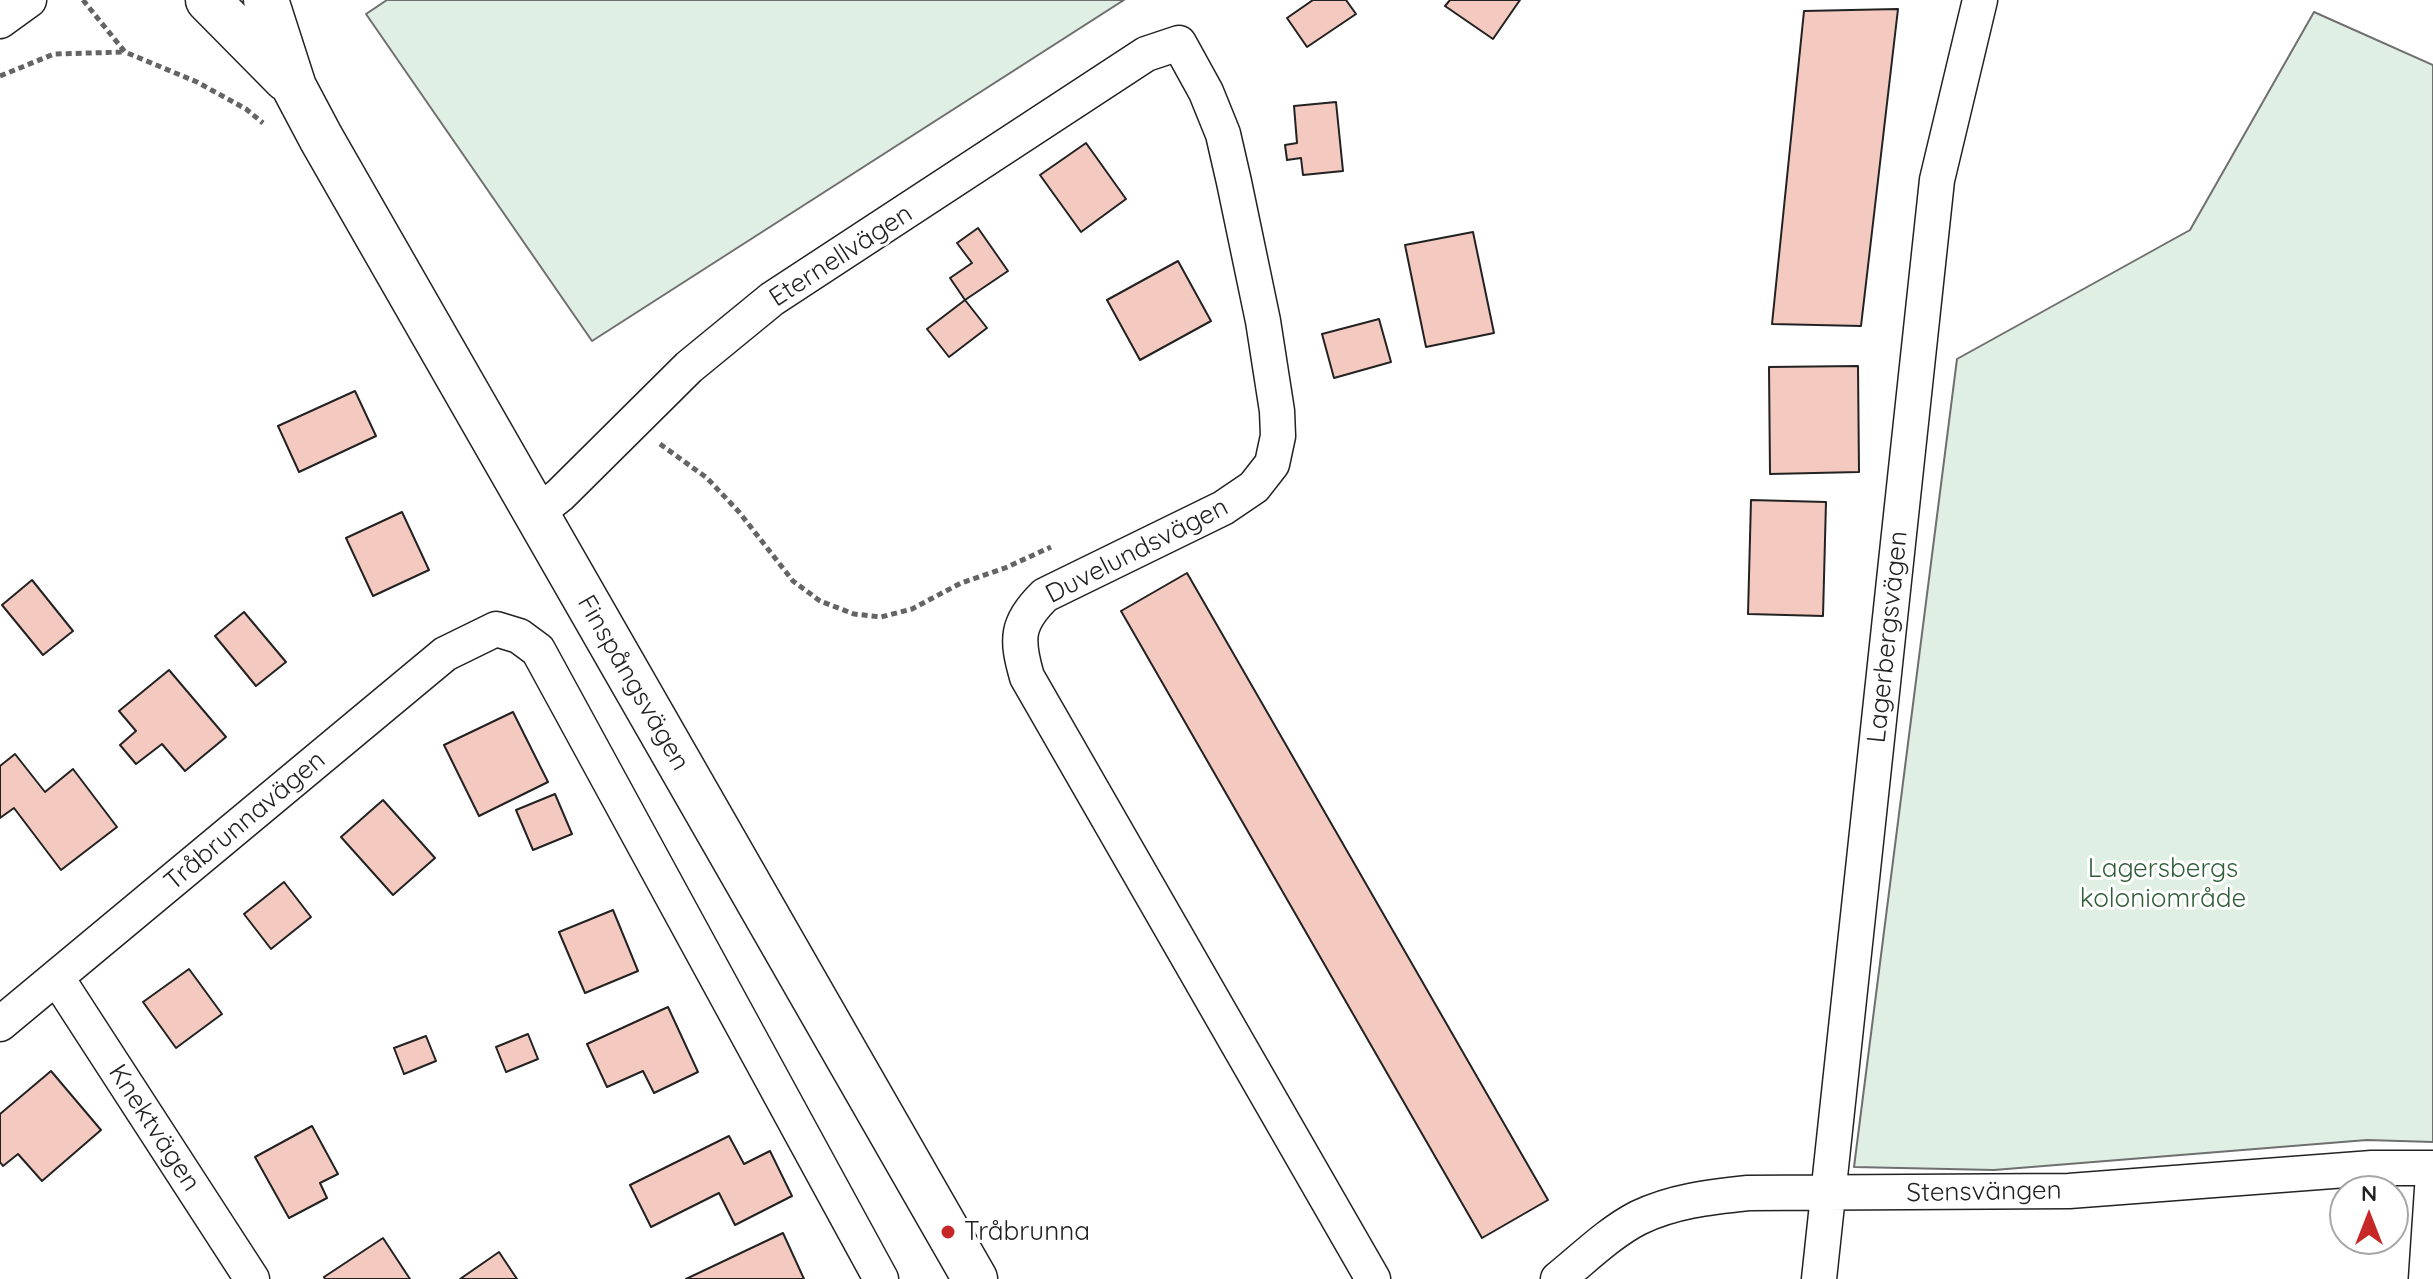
<!DOCTYPE html>
<meta charset="utf-8">
<style>
body{margin:0}
#map{position:relative;width:2433px;height:1279px;overflow:hidden;background:#fff;font-family:Quicksand,sans-serif}
canvas{display:block}
.north{position:absolute;left:2329px;top:1175px;width:80px;height:80px;box-sizing:border-box;background:#fff;border:2px solid #a7a7a7;border-radius:50%;rotate:0deg;font-size:22px;font-weight:700;line-height:32px;text-align:center;color:#222}
.north::after{content:'';display:block;margin:auto;width:28px;height:36px;background:#c62828;clip-path:polygon(50% 0,100% 100%,50% 72%,0 100%)}
</style>
<div id="map">
<canvas width="2433" height="1279"></canvas>
<div class="north">N</div>
</div>
<script>
const g = document.querySelector('canvas').getContext('2d');
g.lineJoin = 'round';
function fillPath(path, color) {
  g.fillStyle = color;
  g.fill(path, 'evenodd');
}
function trace(path, color, width, dash) {
  g.strokeStyle = color;
  g.lineWidth = width;
  g.lineCap = dash ? 'butt' : 'round';
  g.setLineDash(dash || []);
  g.stroke(path);
}
function label(font, color, halo, rows, align = 'center') {
  g.font = font + ' Quicksand,sans-serif';
  g.lineWidth = 6;
  g.setLineDash([]);
  g.textBaseline = 'middle';
  g.strokeStyle = halo;
  g.fillStyle = color;
  for (const [text, x, y, turn = 0] of rows) {
    g.save();
    g.translate(x, y);
    g.rotate((+turn || 0) * Math.PI / 180);
    g.textAlign = isNaN(turn) ? turn : align;
    if (halo) g.strokeText(text, 0, 0);
    g.fillText(text, 0, 0);
    g.restore();
  }
}
const green = new Path2D(`
 M 387,0 L 1124,0 L 592,341 L 366,14 Z
 M 2314,12 L 2433,65 L 2433,1142 L 2367,1140 L 1994,1170 L 1854,1167 L 1957,359 L 2190,230 Z`);
fillPath(green, '#e0efe3');
trace(green, '#6f6f6f', 2);
const building = new Path2D(`
 M 1313,0 L 1346,0 L 1356,14 L 1307,47 L 1287,18 Z
 M 1450,0 L 1520,0 L 1493,39 L 1445,6 Z
 M 1898,9 L 1861,326 L 1772,324 L 1804,11 Z
 M 1336,102 L 1343,171 L 1303,175 L 1301,158 L 1287,160 L 1285,145 L 1297,143 L 1294,106 Z
 M 1086,143 L 1126,199 L 1081,232 L 1040,175 Z
 M 978,228 L 1008,271 L 965,300 L 950,278 L 972,263 L 957,243 Z
 M 1473,232 L 1494,333 L 1426,347 L 1405,245 Z
 M 1178,261 L 1211,321 L 1140,360 L 1107,300 Z
 M 965,300 L 987,328 L 949,357 L 927,329 Z
 M 1379,319 L 1391,362 L 1334,378 L 1322,334 Z
 M 1858,366 L 1859,472 L 1770,474 L 1769,367 Z
 M 355,391 L 376,436 L 299,472 L 278,426 Z
 M 1751,500 L 1826,502 L 1823,616 L 1748,614 Z
 M 402,512 L 429,570 L 373,596 L 346,538 Z
 M 1187,573 L 1548,1200 L 1482,1238 L 1121,611 Z
 M 32,580 L 73,631 L 43,655 L 2,605 Z
 M 244,612 L 286,662 L 256,686 L 215,636 Z
 M 169,670 L 226,737 L 185,771 L 162,744 L 136,764 L 120,745 L 136,731 L 119,711 Z
 M 513,712 L 548,782 L 479,816 L 444,745 Z
 M 15,754 L 45,792 L 73,769 L 117,827 L 61,870 L 14,808 L 0,818 L 0,766 Z
 M 555,794 L 572,834 L 533,850 L 516,810 Z
 M 383,800 L 435,858 L 393,895 L 341,837 Z
 M 284,882 L 311,917 L 271,949 L 244,914 Z
 M 613,910 L 638,971 L 585,993 L 559,932 Z
 M 189,969 L 222,1014 L 176,1048 L 143,1002 Z
 M 668,1007 L 698,1072 L 654,1093 L 643,1071 L 607,1087 L 587,1044 Z
 M 528,1034 L 538,1059 L 506,1072 L 496,1047 Z
 M 426,1036 L 436,1061 L 404,1074 L 394,1048 Z
 M 51,1071 L 101,1130 L 42,1181 L 18,1154 L 3,1166 L 0,1162 L 0,1114 Z
 M 312,1126 L 338,1174 L 320,1183 L 327,1198 L 289,1218 L 255,1157 Z
 M 729,1136 L 744,1164 L 770,1151 L 792,1196 L 735,1225 L 719,1193 L 651,1227 L 630,1185 Z
 M 783,1233 L 804,1279 L 686,1279 Z
 M 383,1238 L 410,1279 L 325,1279 L 324,1277 Z
 M 499,1252 L 517,1279 L 460,1279 Z`);
fillPath(building, '#f3c9c0');
trace(building, '#222', 2);
const minor = new Path2D(`
 M 0,21 L 29,0
 M 536,514 L 560,495 L 689,367 L 772,299 L 1146,54 L 1179,43 L 1206,92 L 1223,134 L 1234,182 L 1263,321 L 1277,411 L 1278,436 L 1272,464 L 1254,487 L 1223,508 L 1045,595 C 1016,623 1016,639 1027,677 L 1373,1279
 M 57,978 L 252,1279
 M 0,1024 L 445,654 L 496,629 L 519,636 L 538,650 L 881,1279
 M 1558,1279 C 1583,1259 1609,1233 1638,1218 C 1673,1201 1710,1197 1748,1193 L 2069,1191 L 2372,1168 L 2433,1168
 M 1819,1279 L 1937,180 L 1980,0
 M 2426,1279 L 2433,1174`);
const secondary = new Path2D(`
 M 208,0 L 286,79
 M 266,0 L 294,87 L 321,138 L 975,1279`);
trace(minor, '#222', 37);
trace(secondary, '#222', 47);
trace(new Path2D(`
 M 83,0 L 125,52 L 197,82 L 246,109 L 263,123
 M 0,76 L 54,54 L 125,52
 M 660,444 L 707,478 L 739,512 L 793,581 L 820,601 L 854,614 L 881,617 L 912,609 L 961,583 L 1005,568 L 1051,547`), '#646464', 5, [6, 4]);
trace(minor, '#fff', 34);
trace(secondary, '#fff', 44);
for (const [x, y, r, color] of [
 [948,1232,8,"#c62828"]
]) {
  const dot = new Path2D();
  dot.arc(x, y, r, 0, 2 * Math.PI);
  g.fillStyle = color;
  g.fill(dot);
  trace(dot, '#fff', 3);
}
label('26px', '#222', '#fff', [
 ["Eternellvägen",841,256,-33],
 ["Duvelundsvägen",1137,551,-27],
 ["Lagerbergsvägen",1888,637,-84],
 ["Finspångsvägen",633,683,60],
 ["Tråbrunnavägen",245,821,-40],
 ["Knektvägen",154,1128,57],
 ["Stensvängen",1984,1192,-1]
]);
label('26px', '#2f5e38', '#fff', [
 ["Lagersbergs",2163,869],
 ["koloniområde",2163,899]
]);
label('26px', '#222', '#fff', [
 ["Tråbrunna",964,1232]
], 'left');
</script>
